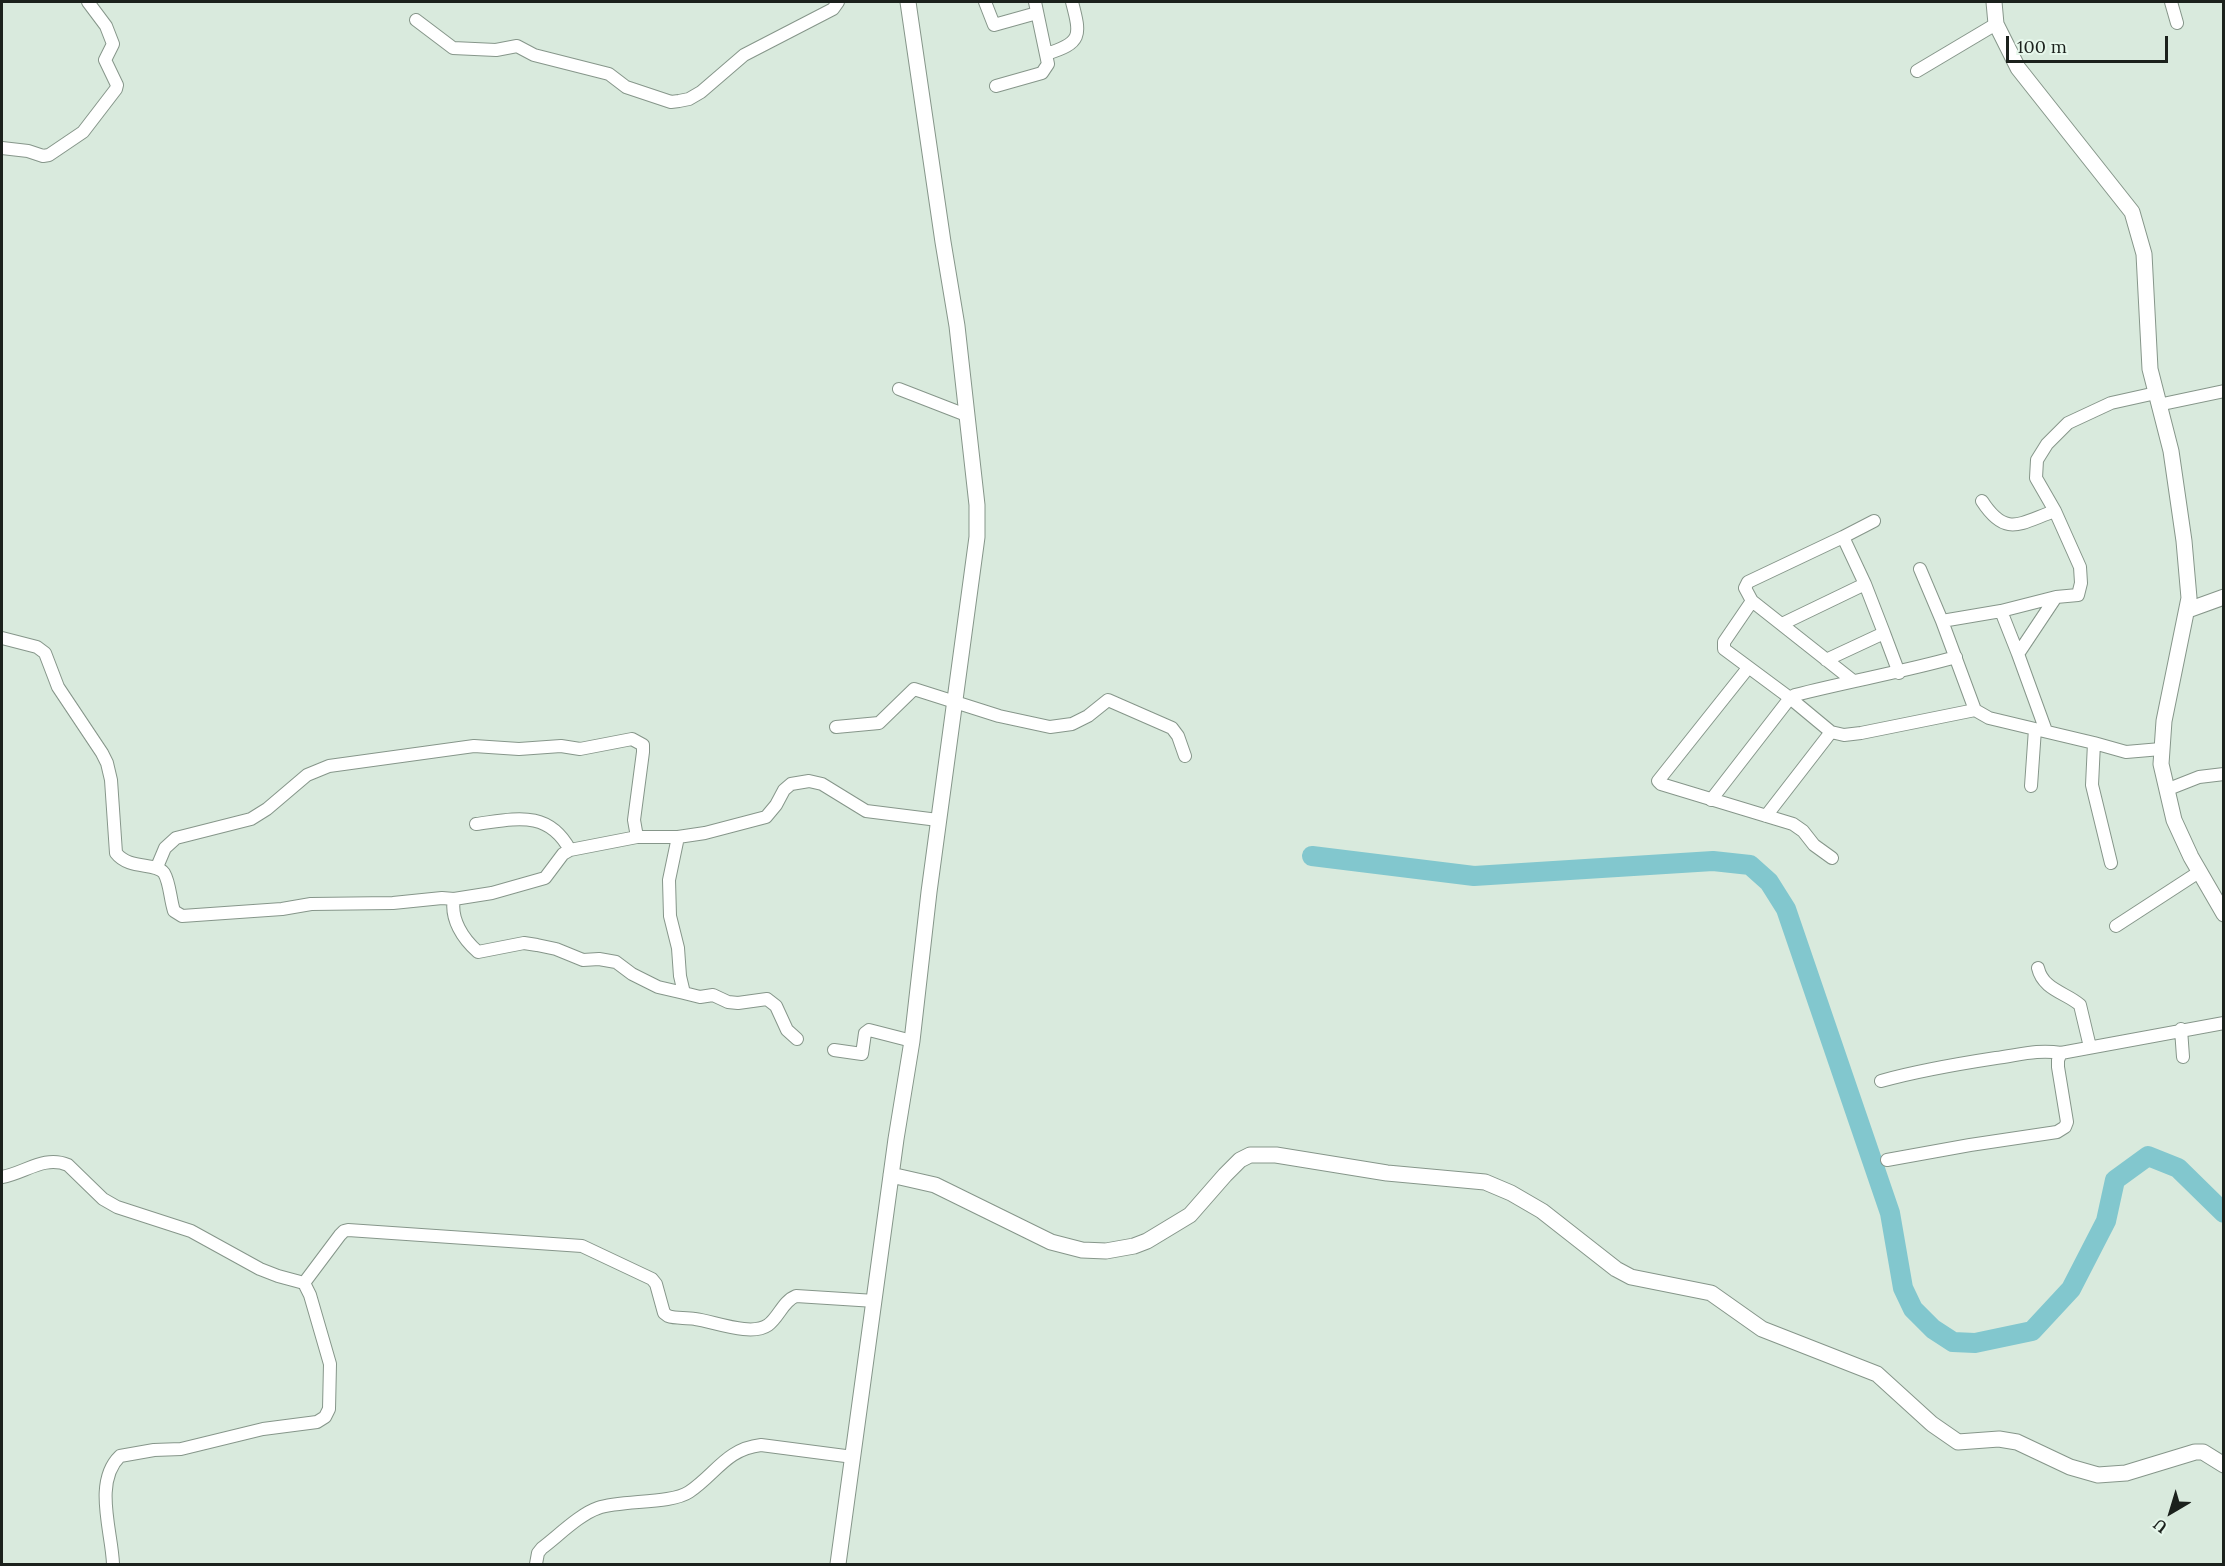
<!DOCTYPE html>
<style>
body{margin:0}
#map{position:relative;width:2225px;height:1566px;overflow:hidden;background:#d9eadd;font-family:Lora,serif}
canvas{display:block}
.frame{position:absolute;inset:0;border:3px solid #1b211c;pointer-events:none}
.north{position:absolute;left:2141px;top:1482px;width:60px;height:60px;-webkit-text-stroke:4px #e6f7eb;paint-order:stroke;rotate:218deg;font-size:16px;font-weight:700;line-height:24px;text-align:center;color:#1b211c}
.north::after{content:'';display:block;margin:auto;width:21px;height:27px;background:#1b211c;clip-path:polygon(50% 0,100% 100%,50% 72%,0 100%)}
.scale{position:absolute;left:2006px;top:36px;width:162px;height:27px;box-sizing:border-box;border:3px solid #1b211c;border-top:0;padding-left:8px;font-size:18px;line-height:21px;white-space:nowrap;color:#1b211c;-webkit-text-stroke:4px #e6f7eb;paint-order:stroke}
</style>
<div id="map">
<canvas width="2225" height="1566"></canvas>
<div class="frame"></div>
<div class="north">U</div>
<div class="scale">100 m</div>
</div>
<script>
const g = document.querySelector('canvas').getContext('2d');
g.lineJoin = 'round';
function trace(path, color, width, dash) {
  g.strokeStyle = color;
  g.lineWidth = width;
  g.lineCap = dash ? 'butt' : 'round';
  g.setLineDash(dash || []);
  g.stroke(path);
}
trace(new Path2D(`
 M 1312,856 L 1474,876 L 1713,861 L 1750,865 L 1769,882 L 1786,909 L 1890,1213 L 1903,1288 L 1913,1309 L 1933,1329 L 1953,1342 L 1975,1343 L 2032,1331 L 2071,1289 L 2106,1221 L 2115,1180 L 2148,1156 L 2178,1168 L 2224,1213`), '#82c7ce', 20);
const minor = new Path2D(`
 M 985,2 L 994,25 L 1037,13
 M 2171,2 L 2177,23
 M 416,20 L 453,48 L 496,50 L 517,46 L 534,55 L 609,74 L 626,87 L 671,102 L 679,101 L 689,99 L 701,92 L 744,55 L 833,9 L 838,2
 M 1046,54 C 1082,43 1081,36 1072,2
 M 1917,71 L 1996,24
 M 996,86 L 1042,73 L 1048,64 L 1035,2
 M 2,148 L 28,151 L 43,156 L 49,155 L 83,132 L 116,89 L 117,85 L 105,60 L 113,44 L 106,26 L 88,2
 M 899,389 L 966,415
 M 2158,405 L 2224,391
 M 1982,501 C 2006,538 2020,523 2055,511
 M 1843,537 L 1874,521
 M 1920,569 L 1942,621
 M 1752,601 L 1745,588 L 1748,582 L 1843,537 L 1865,584
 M 2001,611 L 2056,597
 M 1782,624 L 1865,584 L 1884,633
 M 2,638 L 37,647 L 45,653 L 58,687 L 102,753 L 107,763 L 111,780 L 116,853 C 129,870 156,862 164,873 C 170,883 170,899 174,911 L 182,916 L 282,909 L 311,904 L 393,903 L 442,898 L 454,899 L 492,893 L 545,878 L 563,854 L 570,850 L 637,837 L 678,837 L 705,833 L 766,817 L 776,805 L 784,790 L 791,784 L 809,781 L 822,784 L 866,811 L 938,820
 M 2018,654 L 2001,611 L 1942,621 L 1975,710 L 1989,718 L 2035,729
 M 1826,660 L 1884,633 L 1899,673
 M 1748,668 L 1658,781 L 1661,784 L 1793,824 L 1803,831 L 1814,845 L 1832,858
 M 836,727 L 879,723 L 914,689 L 999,716 L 1050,727 L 1072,724 L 1088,716 L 1108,700 L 1172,728 L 1178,736 L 1185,756
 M 2046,731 L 2018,654 L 2056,597 L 2078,595 L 2081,583 L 2080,567 L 2055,511 L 2036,478 L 2037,460 L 2047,444 L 2068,423 L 2111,403 L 2156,393
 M 1831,732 L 1790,698 L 1724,649 L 1724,642 L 1752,601 L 1852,680
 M 2031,786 L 2035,729 L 2094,743
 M 2166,790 L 2199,777 L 2224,774
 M 1711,800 L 1790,698 L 1795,695 C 1849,681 1903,672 1956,657
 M 1766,816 L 1831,732 L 1844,735 L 1861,733 L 1975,710
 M 476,824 C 515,819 548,809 570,850
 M 2111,863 L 2092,785 L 2094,743 L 2126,752 L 2161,749
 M 157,867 L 165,848 L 176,838 L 251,819 L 267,809 L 307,775 L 329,766 L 474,746 L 519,749 L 561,746 L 580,749 L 632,739 L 643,745 L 643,752 L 634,820 L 637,837
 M 454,899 C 450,919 463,939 478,952 L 524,943 L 537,945 L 556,949 L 583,960 L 599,959 L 616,962 L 632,974 L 658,987 L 684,993 L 680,976 L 678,948 L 670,916 L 669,880 L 678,837
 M 2116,926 L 2199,872
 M 2038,968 C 2043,990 2067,993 2080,1005 L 2090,1047
 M 684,993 L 700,997 L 713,995 L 728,1002 L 738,1003 L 767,999 L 776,1006 L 787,1030 L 797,1039
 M 2181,1029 L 2183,1057
 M 834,1050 L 862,1054 L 865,1033 L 869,1030 L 912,1041
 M 1881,1081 C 1920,1070 1957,1064 1996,1058 C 2019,1055 2038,1049 2061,1053
 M 1887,1160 L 1970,1145 L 2057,1132 L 2065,1127 L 2067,1122 L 2058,1067 L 2058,1060 L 2061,1053 L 2224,1023
 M 2,1177 C 25,1173 44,1155 68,1165 L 103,1199 L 117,1207 L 191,1231 L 260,1269 L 278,1276 L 304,1283 L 310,1295 L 330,1364 L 329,1409 L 325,1417 L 317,1422 L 263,1429 L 181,1449 L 154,1450 L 120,1456 C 93,1482 112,1532 113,1564
 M 304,1283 L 340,1235 L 344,1231 L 348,1230 L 582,1246 L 652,1279 L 656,1284 L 664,1313 L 668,1316 C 676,1319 686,1317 695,1319 C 713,1321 751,1337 768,1325 C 779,1317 783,1301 796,1296 L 875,1301
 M 536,1564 L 538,1553 L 542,1548 C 558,1536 580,1514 598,1508 C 622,1500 671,1504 689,1492 C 716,1474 726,1449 761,1445 L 853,1457`);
const tertiary = new Path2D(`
 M 1994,2 L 1996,24 L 2018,68 L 2132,212 L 2144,254 L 2150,369 L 2171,451 L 2184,541 L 2189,598 L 2164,721 L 2161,764 L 2174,820 L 2191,857 L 2224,914
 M 2188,610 L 2224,597
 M 891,1175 L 935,1185 L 1051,1242 L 1082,1250 L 1106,1251 L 1134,1246 L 1147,1241 L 1190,1215 L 1225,1175 L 1240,1160 L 1250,1155 L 1276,1155 L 1387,1173 L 1485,1182 L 1511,1193 L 1542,1211 L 1616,1269 L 1631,1277 L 1711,1293 L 1762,1329 L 1877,1374 L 1932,1424 L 1958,1442 L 1999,1439 L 2017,1442 L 2070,1467 L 2098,1475 L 2126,1473 L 2195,1452 L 2203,1452 L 2224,1465
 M 838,1564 L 896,1139 L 912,1041 L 929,892 L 977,537 L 977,505 L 957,326 L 943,242 L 908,2`);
trace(minor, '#86968a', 14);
trace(tertiary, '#86968a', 17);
trace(minor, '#fff', 12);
trace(tertiary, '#fff', 15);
</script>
